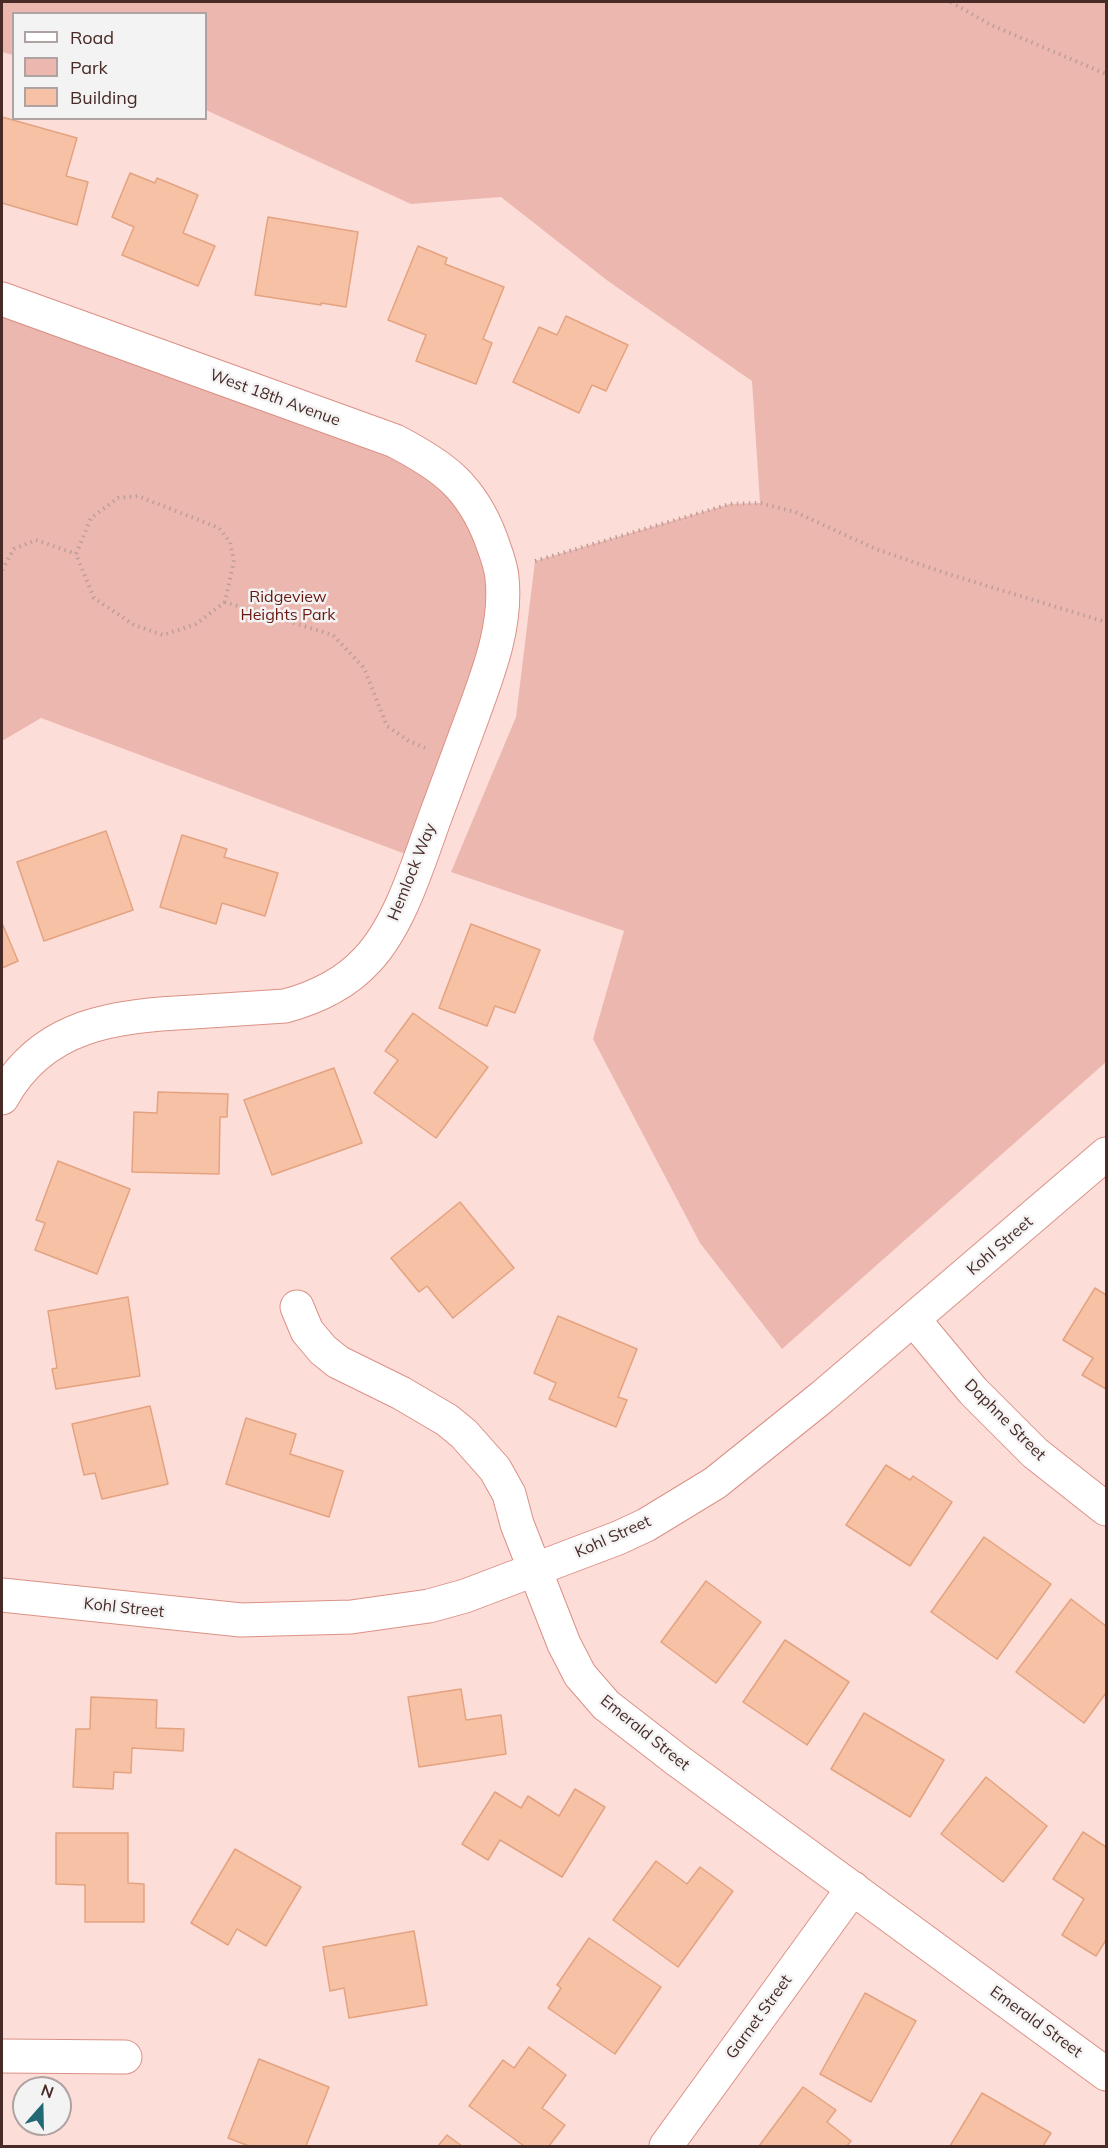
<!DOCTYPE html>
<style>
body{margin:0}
#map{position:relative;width:1108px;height:2148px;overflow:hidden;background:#fdddd8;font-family:Mulish,sans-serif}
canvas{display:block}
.frame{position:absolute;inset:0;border:3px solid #482a26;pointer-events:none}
.legend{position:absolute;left:12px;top:12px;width:195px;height:108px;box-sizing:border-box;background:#f3f3f3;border:2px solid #afa3a1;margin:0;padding:8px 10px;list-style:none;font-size:18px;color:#482a26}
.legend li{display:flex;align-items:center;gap:12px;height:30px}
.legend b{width:30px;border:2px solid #afa3a1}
.north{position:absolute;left:12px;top:2076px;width:60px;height:60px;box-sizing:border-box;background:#f3f3f3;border:2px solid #afa3a1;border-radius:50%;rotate:20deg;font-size:16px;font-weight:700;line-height:24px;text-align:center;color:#482a26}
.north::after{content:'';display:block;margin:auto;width:21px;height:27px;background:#216a75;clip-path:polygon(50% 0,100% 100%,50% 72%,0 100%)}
</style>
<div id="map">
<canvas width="1108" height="2148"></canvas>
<div class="frame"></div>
<ul class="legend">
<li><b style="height:8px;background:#fff"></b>Road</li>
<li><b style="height:16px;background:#ecb7af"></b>Park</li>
<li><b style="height:16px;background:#f6c1a4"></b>Building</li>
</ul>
<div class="north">N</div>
</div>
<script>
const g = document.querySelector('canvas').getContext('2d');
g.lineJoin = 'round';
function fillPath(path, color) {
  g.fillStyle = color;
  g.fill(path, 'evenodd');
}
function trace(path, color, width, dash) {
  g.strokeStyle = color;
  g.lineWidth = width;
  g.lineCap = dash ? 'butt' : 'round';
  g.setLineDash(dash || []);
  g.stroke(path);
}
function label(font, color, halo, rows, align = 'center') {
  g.font = font + ' Mulish,sans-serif';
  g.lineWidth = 5;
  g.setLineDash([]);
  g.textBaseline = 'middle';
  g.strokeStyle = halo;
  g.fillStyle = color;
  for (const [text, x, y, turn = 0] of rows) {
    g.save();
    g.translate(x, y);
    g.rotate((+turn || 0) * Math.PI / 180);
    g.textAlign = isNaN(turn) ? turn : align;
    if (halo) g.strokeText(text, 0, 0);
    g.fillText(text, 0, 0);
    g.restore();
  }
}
fillPath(new Path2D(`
 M 2,2 L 1106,2 L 1106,1062 L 782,1349 L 700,1243 L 593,1039 L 624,931 L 451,872 L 516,717 L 535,561 L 730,504 L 760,503 L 752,381 L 608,281 L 501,197 L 411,204 L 206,110 L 206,14 L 14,14 L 13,55 L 2,52 Z
 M 2,299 L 430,459 L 502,577 L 419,859 L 41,718 L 2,741 Z`), '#ecb7af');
const building = new Path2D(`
 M 2,117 L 77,138 L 66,176 L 88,182 L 77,225 L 2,203 Z
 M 130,173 L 155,183 L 157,178 L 198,195 L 183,233 L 215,246 L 198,286 L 122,255 L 134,227 L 112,217 Z
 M 268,217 L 358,232 L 346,307 L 321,303 L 321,305 L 255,295 Z
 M 418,246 L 447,258 L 445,264 L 504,287 L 483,339 L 492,343 L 476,384 L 416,361 L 426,335 L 388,320 Z
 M 566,316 L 628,345 L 606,391 L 592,385 L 579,413 L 513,382 L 539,327 L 557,335 Z
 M 106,831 L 133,910 L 44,941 L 17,862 Z
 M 182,835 L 227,849 L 224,857 L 278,873 L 265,916 L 222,903 L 216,924 L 160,907 Z
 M 2,923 L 18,961 L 2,968 Z
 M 471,924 L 540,950 L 515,1013 L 495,1006 L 487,1026 L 439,1008 Z
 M 413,1013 L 488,1067 L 436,1138 L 374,1093 L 398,1060 L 385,1051 Z
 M 334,1068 L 362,1143 L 272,1175 L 244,1100 Z
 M 158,1092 L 228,1094 L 227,1117 L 220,1117 L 219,1174 L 132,1172 L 134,1112 L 157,1113 Z
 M 58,1161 L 130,1189 L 97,1274 L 35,1250 L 45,1223 L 36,1220 Z
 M 460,1202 L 514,1268 L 453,1318 L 427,1286 L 419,1292 L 391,1258 Z
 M 1095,1288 L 1106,1295 L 1106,1389 L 1082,1375 L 1093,1358 L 1063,1340 Z
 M 128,1297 L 140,1376 L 56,1389 L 52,1369 L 57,1368 L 48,1311 Z
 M 558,1316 L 637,1349 L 618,1397 L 627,1400 L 616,1427 L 549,1399 L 556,1383 L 534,1373 Z
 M 150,1406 L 168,1484 L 102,1499 L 95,1473 L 84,1475 L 72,1424 Z
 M 246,1418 L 296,1434 L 290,1454 L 343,1471 L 329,1517 L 226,1484 Z
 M 886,1465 L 910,1480 L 913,1476 L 952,1502 L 910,1566 L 846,1525 Z
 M 984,1537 L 1051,1584 L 997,1659 L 931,1612 Z
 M 706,1581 L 761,1622 L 716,1683 L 661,1642 Z
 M 1071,1599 L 1106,1626 L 1106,1693 L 1084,1723 L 1016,1672 Z
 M 785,1640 L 849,1682 L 807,1745 L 743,1702 Z
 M 461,1689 L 466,1720 L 501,1715 L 506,1754 L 419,1767 L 408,1697 Z
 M 91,1697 L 157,1700 L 156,1728 L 184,1729 L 183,1751 L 132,1748 L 131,1773 L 114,1772 L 113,1789 L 73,1787 L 76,1729 L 90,1729 Z
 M 864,1713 L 944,1760 L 910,1817 L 831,1769 Z
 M 986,1777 L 1047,1826 L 1003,1882 L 941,1834 Z
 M 575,1789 L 605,1807 L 562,1877 L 500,1840 L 488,1860 L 462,1844 L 495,1792 L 521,1808 L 528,1796 L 559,1816 Z
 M 1083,1832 L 1106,1847 L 1106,1940 L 1096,1956 L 1062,1935 L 1084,1899 L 1053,1879 Z
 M 56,1833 L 128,1833 L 128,1883 L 144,1884 L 144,1922 L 85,1922 L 85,1885 L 56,1884 Z
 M 235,1849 L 301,1887 L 266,1946 L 237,1929 L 228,1945 L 191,1923 Z
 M 656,1861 L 687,1884 L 700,1867 L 733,1891 L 678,1967 L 613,1920 Z
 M 414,1931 L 427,2005 L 349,2018 L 344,1988 L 330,1991 L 323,1947 Z
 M 589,1938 L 661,1987 L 615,2054 L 548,2008 L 561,1988 L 557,1985 Z
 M 865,1993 L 916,2021 L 871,2102 L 820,2074 Z
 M 529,2047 L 566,2075 L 542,2108 L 565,2125 L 549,2146 L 524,2146 L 469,2106 L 503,2060 L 514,2068 Z
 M 259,2059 L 329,2087 L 306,2146 L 249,2146 L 228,2138 Z
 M 803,2087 L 836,2110 L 827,2122 L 851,2141 L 847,2146 L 759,2146 Z
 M 982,2093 L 1051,2133 L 1043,2146 L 950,2146 Z
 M 447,2135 L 462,2146 L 438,2146 Z`);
fillPath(building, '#f6c1a4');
trace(building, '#e4a380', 1.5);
const minor = new Path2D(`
 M 2,299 L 395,441 C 443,466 471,486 491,539 C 495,551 501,564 502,578 C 507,625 489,671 473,715 C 462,745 451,774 440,804 C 421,853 403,922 367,960 C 345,984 315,998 285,1006 C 254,1008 223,1010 193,1012 C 116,1016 43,1023 2,1098
 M 297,1307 L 307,1331 L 323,1350 L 338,1362 L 401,1393 L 447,1420 L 464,1434 L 495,1469 L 509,1494 L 517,1524 L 564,1644 L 580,1675 L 606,1705 L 677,1760 L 1106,2074
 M 914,1320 L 973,1391 L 1035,1453 L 1106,1509
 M 2,1595 L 241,1620 L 351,1617 L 429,1606 L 465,1596 L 618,1538 L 646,1525 L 715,1483 L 822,1397 L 1106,1154
 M 2,2056 L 125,2057
 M 666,2146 L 853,1888`);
trace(minor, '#db9186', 35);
trace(new Path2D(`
 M 951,2 L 991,25 L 1106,74
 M 535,561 L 730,504 L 760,503 L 795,512 L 876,549 L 948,574 L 1106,622
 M 2,570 L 14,549 L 36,540 L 76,554
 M 225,602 L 196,624 L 163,635 L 134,625 L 94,598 L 76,554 L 91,518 L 118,498 L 138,496 L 219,528 L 230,542 L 234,560 L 225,602 L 333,635 L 364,668 L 387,726 L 409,741 L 425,748`), '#be9e9a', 4, [1.5, 4.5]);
trace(minor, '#fff', 33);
label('16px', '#482a26', '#f3f3f3', [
 ["West 18th Avenue",275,398,20],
 ["Hemlock Way",412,872,-68],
 ["Kohl Street",1000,1246,-41],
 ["Daphne Street",1005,1420,45],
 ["Kohl Street",613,1537,-24],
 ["Kohl Street",124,1608,6],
 ["Emerald Street",645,1733,39],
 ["Garnet Street",759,2017,-54],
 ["Emerald Street",1036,2022,36]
]);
label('16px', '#691811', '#f3f3f3', [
 ["Ridgeview",288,597],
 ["Heights Park",288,615]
]);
</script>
